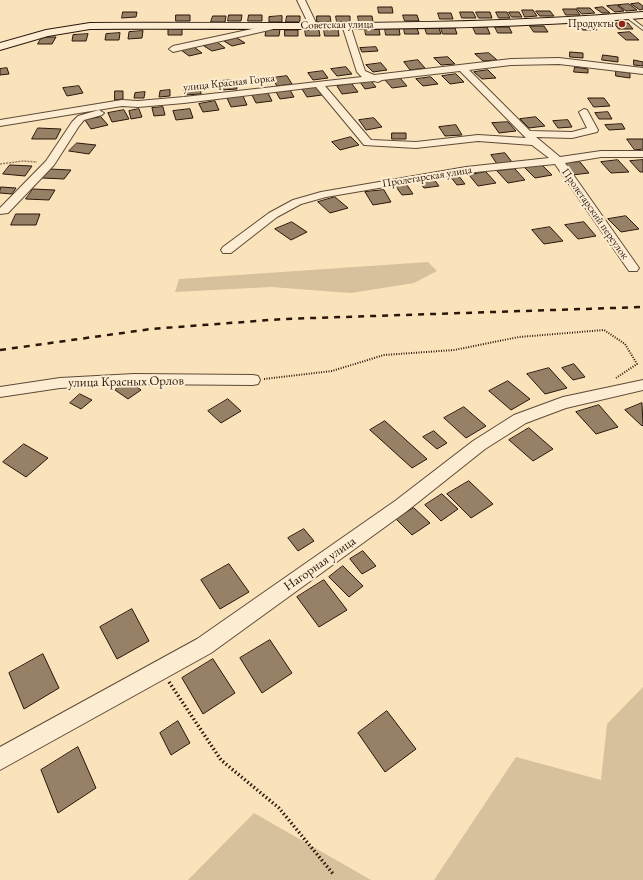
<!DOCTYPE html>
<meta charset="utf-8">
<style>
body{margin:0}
canvas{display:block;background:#fae3ba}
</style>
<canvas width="643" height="880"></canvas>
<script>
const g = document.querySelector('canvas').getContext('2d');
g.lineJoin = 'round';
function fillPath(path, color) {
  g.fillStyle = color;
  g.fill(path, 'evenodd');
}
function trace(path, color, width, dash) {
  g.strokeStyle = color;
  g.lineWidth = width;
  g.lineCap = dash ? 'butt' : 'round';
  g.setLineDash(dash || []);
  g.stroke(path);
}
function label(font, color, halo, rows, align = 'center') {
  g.font = font + ' "EB Garamond",serif';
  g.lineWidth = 4;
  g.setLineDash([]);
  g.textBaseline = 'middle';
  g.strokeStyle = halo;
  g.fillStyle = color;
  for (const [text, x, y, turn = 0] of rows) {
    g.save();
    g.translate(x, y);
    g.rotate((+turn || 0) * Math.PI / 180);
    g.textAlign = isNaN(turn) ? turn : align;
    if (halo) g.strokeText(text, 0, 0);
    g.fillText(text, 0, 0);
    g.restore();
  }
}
fillPath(new Path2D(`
 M 428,262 L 437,271 L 414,283 L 351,293 L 271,287 L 175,292 L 179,279 Z
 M 643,687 L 643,880 L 434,880 L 516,757 L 601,780 L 607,724 Z
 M 254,813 L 371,880 L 188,880 Z`), '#d7c09c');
const building = new Path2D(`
 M 639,3 L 643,6 L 643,9 L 640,10 L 631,4 Z
 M 629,4 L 637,10 L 626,11 L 618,5 Z
 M 617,5 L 624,11 L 615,12 L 607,6 Z
 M 378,7 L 392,7 L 393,13 L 379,13 Z
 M 603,7 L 610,13 L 602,13 L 595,8 Z
 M 577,8 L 590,8 L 595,13 L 582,14 Z
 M 563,9 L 576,9 L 580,15 L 566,15 Z
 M 522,10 L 533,10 L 537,16 L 525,17 Z
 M 536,11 L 550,11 L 554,16 L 540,16 Z
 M 123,12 L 137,12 L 136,17 L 122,18 Z
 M 460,12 L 473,12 L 476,18 L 462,18 Z
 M 476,12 L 490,12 L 492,18 L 479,18 Z
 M 496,12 L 507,12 L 510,18 L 499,18 Z
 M 509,12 L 519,12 L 522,17 L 512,17 Z
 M 438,13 L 451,13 L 453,19 L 440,19 Z
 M 176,15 L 190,15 L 190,21 L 176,21 Z
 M 229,15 L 242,15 L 241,21 L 228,21 Z
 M 249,15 L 262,15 L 262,21 L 248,21 Z
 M 403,15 L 417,15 L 419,21 L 405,21 Z
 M 213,16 L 226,16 L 225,22 L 211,22 Z
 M 282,16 L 282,22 L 269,22 L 269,17 Z
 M 287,16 L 300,16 L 300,22 L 286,22 Z
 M 317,16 L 330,16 L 331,22 L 317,22 Z
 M 336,16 L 350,16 L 350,22 L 337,22 Z
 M 358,16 L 372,16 L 373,22 L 359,22 Z
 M 614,23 L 628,23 L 633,29 L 619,29 Z
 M 579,24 L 593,24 L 597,30 L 583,30 Z
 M 530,26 L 544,26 L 548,32 L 534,32 Z
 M 473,27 L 487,27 L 490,34 L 476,34 Z
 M 495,27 L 509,27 L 512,33 L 498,33 Z
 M 182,28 L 182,35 L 168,35 L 168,29 Z
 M 385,28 L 399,28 L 400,35 L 386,35 Z
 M 404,28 L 417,28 L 419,34 L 405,34 Z
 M 425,28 L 439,28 L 441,34 L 427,34 Z
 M 441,28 L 455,28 L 457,34 L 443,34 Z
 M 280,29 L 279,36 L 265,36 L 266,30 Z
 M 324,29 L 338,29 L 339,36 L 325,36 Z
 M 365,29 L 379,29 L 380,35 L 366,35 Z
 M 285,30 L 298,30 L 298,36 L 285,36 Z
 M 305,30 L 319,30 L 320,36 L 306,36 Z
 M 143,31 L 142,38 L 128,39 L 129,32 Z
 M 630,32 L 639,40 L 626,40 L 618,33 Z
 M 120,33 L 119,40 L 105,40 L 106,34 Z
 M 88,34 L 86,41 L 72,41 L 73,35 Z
 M 42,37 L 56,37 L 52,44 L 38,44 Z
 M 237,38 L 245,43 L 232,46 L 224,41 Z
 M 217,42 L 225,48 L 212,51 L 204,46 Z
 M 194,47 L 202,53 L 189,56 L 181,50 Z
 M 376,47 L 378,51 L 362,52 L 360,48 Z
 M 570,52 L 583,53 L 583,58 L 570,57 Z
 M 489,53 L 497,60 L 483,61 L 475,54 Z
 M 603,55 L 618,57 L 618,62 L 602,60 Z
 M 448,57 L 455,64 L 441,65 L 434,58 Z
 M 418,60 L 425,68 L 410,70 L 404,62 Z
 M 634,60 L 643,62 L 643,66 L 634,65 Z
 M 381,63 L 387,70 L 373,72 L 366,65 Z
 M 346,67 L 352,74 L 337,76 L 331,69 Z
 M 575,67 L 588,69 L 588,73 L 574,72 Z
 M 7,68 L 9,74 L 0,75 L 0,69 Z
 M 488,70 L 496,78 L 482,79 L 474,72 Z
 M 323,71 L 328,78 L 313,80 L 308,73 Z
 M 616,71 L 630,73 L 630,78 L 616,76 Z
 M 456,74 L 464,82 L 450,84 L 442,76 Z
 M 287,76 L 292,84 L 277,86 L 272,78 Z
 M 431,77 L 438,84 L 423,86 L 416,79 Z
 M 400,78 L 407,86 L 392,88 L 385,80 Z
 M 236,80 L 237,89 L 221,90 L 220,81 Z
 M 371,81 L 376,87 L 365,89 L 360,82 Z
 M 352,84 L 358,92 L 342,94 L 337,86 Z
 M 200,85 L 201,94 L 184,95 L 184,86 Z
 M 79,86 L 83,93 L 67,96 L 63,88 Z
 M 317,87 L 322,95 L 307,97 L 302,89 Z
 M 170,90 L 170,96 L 159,97 L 160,91 Z
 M 290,90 L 294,97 L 280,99 L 276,92 Z
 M 115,91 L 123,91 L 123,99 L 115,100 Z
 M 145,92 L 144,98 L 134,98 L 135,93 Z
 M 268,93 L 272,101 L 256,103 L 252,95 Z
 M 243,96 L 247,105 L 231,107 L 227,98 Z
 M 588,98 L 604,98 L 610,106 L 594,107 Z
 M 215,101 L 219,110 L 203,112 L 199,104 Z
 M 163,107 L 165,115 L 154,116 L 152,108 Z
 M 139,109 L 142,117 L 131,119 L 129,111 Z
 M 190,109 L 193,118 L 176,120 L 173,111 Z
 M 124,110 L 129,119 L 112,122 L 108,113 Z
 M 608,112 L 612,119 L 599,119 L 595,113 Z
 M 101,117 L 108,125 L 91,129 L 85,120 Z
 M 536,117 L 545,126 L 529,128 L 520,119 Z
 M 374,118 L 382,127 L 366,130 L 359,120 Z
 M 568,120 L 572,127 L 558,128 L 553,121 Z
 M 508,122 L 516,131 L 499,133 L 492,123 Z
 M 622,124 L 625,129 L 609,130 L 605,125 Z
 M 456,125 L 462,135 L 445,136 L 439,127 Z
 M 38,128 L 61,129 L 56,139 L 32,139 Z
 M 392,133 L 406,133 L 406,139 L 392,139 Z
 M 351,137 L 359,145 L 340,150 L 332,142 Z
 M 627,139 L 643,139 L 643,149 L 635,150 Z
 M 77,143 L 96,145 L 89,154 L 69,151 Z
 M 505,153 L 512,162 L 497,164 L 491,155 Z
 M 618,160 L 629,172 L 611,173 L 601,162 Z
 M 643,160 L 643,172 L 640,172 L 630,161 Z
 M 580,162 L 589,173 L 572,175 L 563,163 Z
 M 541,164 L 552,175 L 535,178 L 524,167 Z
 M 10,165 L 32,166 L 25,176 L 3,174 Z
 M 49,169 L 71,170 L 64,179 L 42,178 Z
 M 515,169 L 525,180 L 508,183 L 497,171 Z
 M 486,172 L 496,183 L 478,186 L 469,175 Z
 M 458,175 L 465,184 L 457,185 L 450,176 Z
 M 433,178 L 439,186 L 424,188 L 418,180 Z
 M 405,182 L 413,194 L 402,195 L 394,184 Z
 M 1,187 L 16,188 L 12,194 L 0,193 Z
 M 33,189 L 55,190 L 49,200 L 26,199 Z
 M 384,190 L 391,202 L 373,205 L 365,192 Z
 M 335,197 L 348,208 L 330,213 L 318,202 Z
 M 16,214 L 40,214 L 36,225 L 11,225 Z
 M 626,216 L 639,229 L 621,232 L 608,219 Z
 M 292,222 L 307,232 L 291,240 L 275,229 Z
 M 584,222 L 596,236 L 578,239 L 565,225 Z
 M 550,227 L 563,241 L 544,244 L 532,230 Z
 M 574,364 L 585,377 L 573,380 L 562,368 Z
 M 549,368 L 567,388 L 545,394 L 527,374 Z
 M 129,381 L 141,390 L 128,399 L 115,390 Z
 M 508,381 L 530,399 L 511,410 L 489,391 Z
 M 80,394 L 92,400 L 81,409 L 70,403 Z
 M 228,399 L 241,411 L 221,423 L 208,411 Z
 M 642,403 L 643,425 L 642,426 L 625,410 Z
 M 599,405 L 618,427 L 596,434 L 576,412 Z
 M 464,407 L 486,426 L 466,438 L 444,418 Z
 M 385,421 L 427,459 L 412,468 L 370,430 Z
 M 529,428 L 553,449 L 533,461 L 509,440 Z
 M 434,431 L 447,443 L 437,449 L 423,437 Z
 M 24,444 L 48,458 L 26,477 L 3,462 Z
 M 469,481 L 493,504 L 471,518 L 447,494 Z
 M 442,494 L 458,509 L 441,521 L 425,505 Z
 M 414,508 L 430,523 L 412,535 L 396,519 Z
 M 304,529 L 314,541 L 298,551 L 288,538 Z
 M 363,551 L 376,566 L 362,574 L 350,559 Z
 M 229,564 L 249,592 L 220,609 L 201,580 Z
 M 343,566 L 363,586 L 349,597 L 329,577 Z
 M 324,580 L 347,610 L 319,627 L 297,597 Z
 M 132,609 L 149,641 L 117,659 L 100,627 Z
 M 270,640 L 292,673 L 262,693 L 240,658 Z
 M 43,654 L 59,688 L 24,709 L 9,673 Z
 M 213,659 L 235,693 L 203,714 L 182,678 Z
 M 387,711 L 416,749 L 385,772 L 358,733 Z
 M 178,721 L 190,743 L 171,755 L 160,733 Z
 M 78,747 L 96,788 L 58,813 L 41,770 Z`);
fillPath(building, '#968166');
trace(building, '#2a170b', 1);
const lane = new Path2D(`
 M 627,16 L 629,16 L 643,27 L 643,30 L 627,18 Z`);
const street = new Path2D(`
 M 297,0 L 305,0 L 317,25 L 316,27 L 310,27 Z
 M 343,23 L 350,25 L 365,71 L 374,75 L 511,59 L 559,58 L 643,68 L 643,74 L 559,64 L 511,65 L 469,70 L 530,131 L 572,132 L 587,128 L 579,112 L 584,109 L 587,110 L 598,130 L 597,132 L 572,138 L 536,137 L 560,157 L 601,151 L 643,151 L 643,157 L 601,157 L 565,163 L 639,268 L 637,271 L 629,271 L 555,164 L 466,173 L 326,197 L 301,204 L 277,217 L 231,253 L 223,253 L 221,250 L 223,247 L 269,213 L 293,200 L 321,192 L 466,167 L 549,158 L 532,145 L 478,141 L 416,148 L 364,145 L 316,87 L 184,103 L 138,107 L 122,106 L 0,126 L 0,120 L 122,100 L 138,101 L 184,97 L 362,77 L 357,72 L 342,25 ZM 460,71 L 526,138 L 478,135 L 416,142 L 371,140 L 325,86 L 374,81 L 378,82 L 382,80 Z
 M 275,24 L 279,26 L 278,28 L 173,52 L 169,49 L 173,46 Z
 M 99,110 L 104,113 L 102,115 L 84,120 L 79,126 L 54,165 L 8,213 L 0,214 L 0,208 L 46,161 L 72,122 L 78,116 Z
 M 134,374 L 253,375 L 258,376 L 260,380 L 258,384 L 253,385 L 134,384 L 60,388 L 0,397 L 0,387 L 60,378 Z
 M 643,380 L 643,390 L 566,408 L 526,423 L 485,449 L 407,511 L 211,653 L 0,770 L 0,747 L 197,639 L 395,501 L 473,441 L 514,415 L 563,397 Z`);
const secondary = new Path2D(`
 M 643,12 L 643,18 C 459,33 274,28 90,29 L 48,36 L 0,50 L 0,43 L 46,30 L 90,23 C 274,22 459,27 643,12 Z`);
trace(lane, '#5e4a37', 2);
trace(street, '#5e4a37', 2);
trace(secondary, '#2a170b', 2);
trace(new Path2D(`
 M 0,164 L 23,161 L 37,162`), '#2a170b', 1.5, [0.5, 1]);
trace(new Path2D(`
 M 264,379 L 332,371 L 384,355 L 454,350 L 519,337 L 604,330 L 625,344 L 637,364 L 616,378`), '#2a170b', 2, [1, 1.5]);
trace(new Path2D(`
 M 169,682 L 221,760 L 279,808 L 334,875`), '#2a170b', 3.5, [1.5, 2.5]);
fillPath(lane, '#fcedd2');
fillPath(street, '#fcedd2');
fillPath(secondary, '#fcedd2');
trace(new Path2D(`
 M 0,350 L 151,329 L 283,319 L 643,307`), '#2a170b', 2.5, [6, 6]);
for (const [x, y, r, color] of [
 [622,24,4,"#8f2418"]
]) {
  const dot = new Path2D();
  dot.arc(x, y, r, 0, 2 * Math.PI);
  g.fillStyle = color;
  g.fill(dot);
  trace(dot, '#fcedd2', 1.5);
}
label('11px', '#2a170b', '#fcedd2', [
 ["Продукты",614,24]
], 'right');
label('11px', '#2a170b', '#fcedd2', [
 ["Советская улица",337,25,-1],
 ["улица Красная Горка",229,83,-6],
 ["Пролетарская улица",427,177,-9],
 ["Пролетарский переулок",595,214,55]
]);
label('13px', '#2a170b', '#fcedd2', [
 ["улица Красных Орлов",126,382,-1],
 ["Нагорная улица",320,564,-35]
]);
</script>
